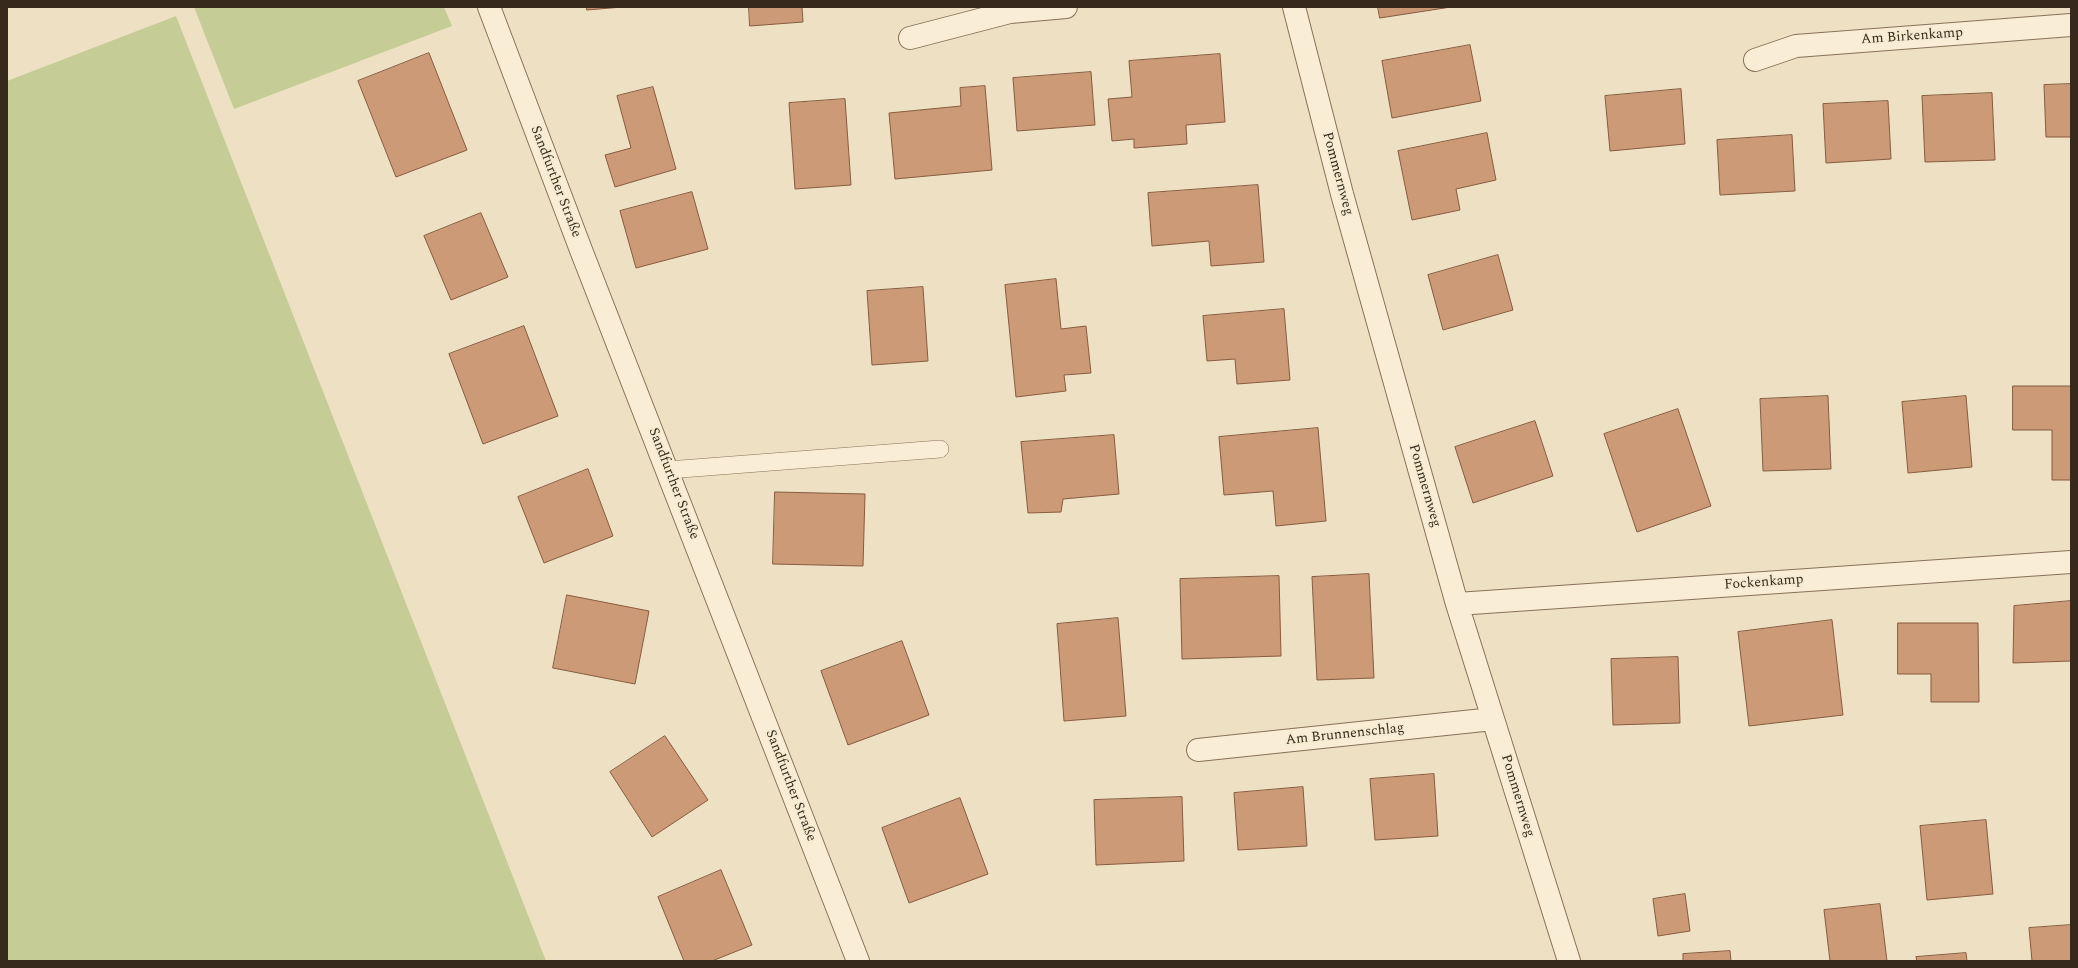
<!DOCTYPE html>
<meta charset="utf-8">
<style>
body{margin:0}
#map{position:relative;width:2078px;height:968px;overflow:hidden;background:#eee0c2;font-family:Spectral,serif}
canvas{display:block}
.frame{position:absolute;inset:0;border:8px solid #372a1d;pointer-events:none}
</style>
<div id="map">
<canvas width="2078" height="968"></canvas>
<div class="frame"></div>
</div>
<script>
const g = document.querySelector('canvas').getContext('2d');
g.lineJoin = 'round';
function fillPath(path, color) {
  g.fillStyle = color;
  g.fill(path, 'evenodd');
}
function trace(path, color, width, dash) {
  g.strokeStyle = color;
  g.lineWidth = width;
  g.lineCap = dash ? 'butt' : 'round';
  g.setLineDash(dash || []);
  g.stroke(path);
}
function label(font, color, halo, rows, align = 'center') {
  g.font = font + ' Spectral,serif';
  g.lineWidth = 4;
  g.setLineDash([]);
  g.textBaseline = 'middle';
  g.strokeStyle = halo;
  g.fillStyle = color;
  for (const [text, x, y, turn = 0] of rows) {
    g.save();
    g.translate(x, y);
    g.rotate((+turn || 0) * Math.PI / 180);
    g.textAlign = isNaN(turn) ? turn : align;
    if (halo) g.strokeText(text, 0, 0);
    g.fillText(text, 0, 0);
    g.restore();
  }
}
fillPath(new Path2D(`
 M 194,7 L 444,7 L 452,26 L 234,109 Z
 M 176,16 L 546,961 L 7,961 L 7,81 Z`), '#c6cc96');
const building = new Path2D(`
 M 587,7 L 622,7 L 587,10 Z
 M 749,7 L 802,7 L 803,22 L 750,26 Z
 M 1378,7 L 1451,7 L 1380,18 Z
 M 1470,45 L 1481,101 L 1392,118 L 1382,61 Z
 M 429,53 L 467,150 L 396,177 L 358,81 Z
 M 1220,54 L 1225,122 L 1186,125 L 1187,144 L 1134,148 L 1134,139 L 1112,141 L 1108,99 L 1132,97 L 1129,61 Z
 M 1091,72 L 1095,125 L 1017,131 L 1013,78 Z
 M 2071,84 L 2071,137 L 2046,137 L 2044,85 Z
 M 985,86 L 992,170 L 895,179 L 889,113 L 961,106 L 960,88 Z
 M 653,87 L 676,169 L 615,187 L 605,155 L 631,148 L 617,96 Z
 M 1681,89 L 1685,144 L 1610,151 L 1605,96 Z
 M 1992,93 L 1995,160 L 1925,162 L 1922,96 Z
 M 845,99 L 851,185 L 795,189 L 789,103 Z
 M 1888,101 L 1891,159 L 1826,163 L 1823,104 Z
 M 1487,133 L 1496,180 L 1456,189 L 1460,210 L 1412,220 L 1398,151 Z
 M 1792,135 L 1795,191 L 1720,195 L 1717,140 Z
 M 1258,185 L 1264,262 L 1211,266 L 1209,241 L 1152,246 L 1148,193 Z
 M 692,192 L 708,249 L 636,268 L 620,211 Z
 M 481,213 L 508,277 L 451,300 L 424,236 Z
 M 1498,255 L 1513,310 L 1443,330 L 1428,275 Z
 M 1056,279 L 1061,329 L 1086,326 L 1091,373 L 1064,375 L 1066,391 L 1016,397 L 1005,285 Z
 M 923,287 L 928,361 L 872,365 L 867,291 Z
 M 1284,309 L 1290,380 L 1237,384 L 1235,359 L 1207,361 L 1203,316 Z
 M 524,326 L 558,416 L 483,444 L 449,354 Z
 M 2013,386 L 2071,386 L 2071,480 L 2052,480 L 2052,430 L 2013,430 Z
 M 1828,396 L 1831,469 L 1763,471 L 1760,399 Z
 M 1966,396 L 1972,467 L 1908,473 L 1902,402 Z
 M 1678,409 L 1711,506 L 1637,532 L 1604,434 Z
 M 1535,421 L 1553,476 L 1473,503 L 1455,447 Z
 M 1318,428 L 1326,521 L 1276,526 L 1273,491 L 1224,495 L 1219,437 Z
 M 1114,435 L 1119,494 L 1063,499 L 1061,512 L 1028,513 L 1021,442 Z
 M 588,469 L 613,536 L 544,563 L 518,497 Z
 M 775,492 L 865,494 L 863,566 L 773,564 Z
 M 1369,574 L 1374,678 L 1317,680 L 1312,577 Z
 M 1279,576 L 1281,656 L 1182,659 L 1180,579 Z
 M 567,595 L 649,611 L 635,684 L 553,668 Z
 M 2071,601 L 2071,661 L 2013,663 L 2014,606 Z
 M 1118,618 L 1126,716 L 1064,721 L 1057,624 Z
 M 1832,620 L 1843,715 L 1749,726 L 1738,632 Z
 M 1898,623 L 1978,623 L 1979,702 L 1931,702 L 1931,674 L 1898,674 Z
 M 902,641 L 929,715 L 848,745 L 821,671 Z
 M 1678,657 L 1680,723 L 1613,725 L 1611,659 Z
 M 665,736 L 708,800 L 652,837 L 610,772 Z
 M 1434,774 L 1438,836 L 1375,840 L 1370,779 Z
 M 1303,787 L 1307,846 L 1238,850 L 1234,793 Z
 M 1182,797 L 1184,861 L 1096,865 L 1094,800 Z
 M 960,798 L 988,874 L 909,903 L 882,828 Z
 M 1986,820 L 1993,894 L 1927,900 L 1920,826 Z
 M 721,870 L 752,945 L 712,961 L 684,961 L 658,897 Z
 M 1685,894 L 1690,931 L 1658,936 L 1653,899 Z
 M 1880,904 L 1887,961 L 1830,961 L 1824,910 Z
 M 2071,925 L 2071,961 L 2032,961 L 2029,928 Z
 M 1730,951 L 1731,961 L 1683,961 L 1683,954 Z
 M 1966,953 L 1967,961 L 1917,961 L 1916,957 Z`);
fillPath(building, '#cc9a77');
trace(building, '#865b3f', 1);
const service = new Path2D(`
 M 668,470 L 940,449`);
const minor = new Path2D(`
 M 489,7 L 581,250 L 858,961
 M 1294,7 L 1342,194 L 1457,604 L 1569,961
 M 910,38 L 1010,12 L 1066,7
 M 1755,60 L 1796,46 L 2071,25
 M 1457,604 L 2071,562
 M 1198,750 L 1493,719`);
trace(service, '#877159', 18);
trace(minor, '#877159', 24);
trace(service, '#f9eed5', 17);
trace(minor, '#f9eed5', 22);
label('14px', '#372a1d', '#f5ebd1', [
 ["Am Birkenkamp",1912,37,-4],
 ["Pommernweg",1337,174,75],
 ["Sandfurther Straße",555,182,69],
 ["Sandfurther Straße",673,484,69],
 ["Pommernweg",1424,486,74],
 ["Fockenkamp",1764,583,-4],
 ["Am Brunnenschlag",1345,735,-6],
 ["Sandfurther Straße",790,786,69],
 ["Pommernweg",1517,796,73]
]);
</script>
